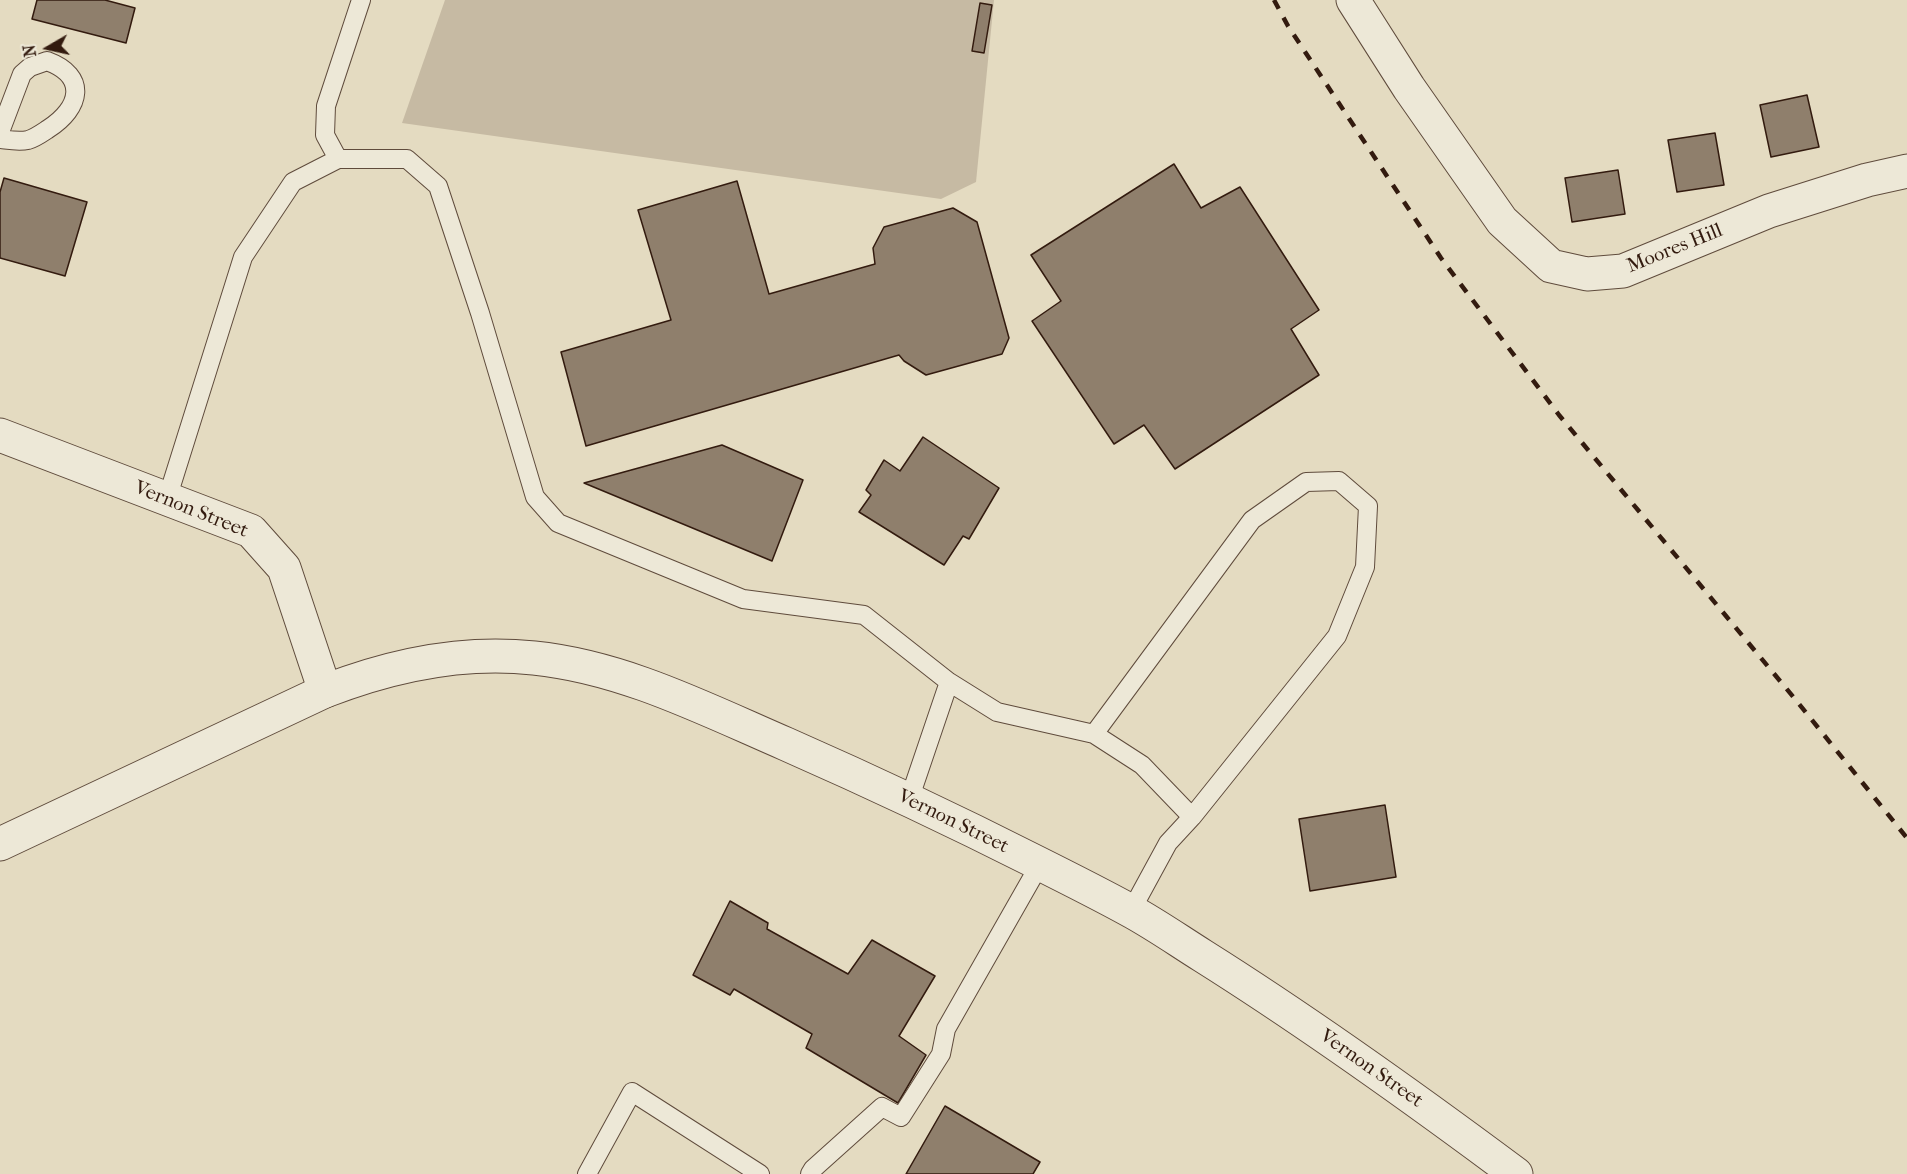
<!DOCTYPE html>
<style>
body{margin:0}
#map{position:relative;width:1907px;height:1174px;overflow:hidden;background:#e4dbc1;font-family:"IM FELL French Canon",serif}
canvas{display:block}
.north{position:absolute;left:18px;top:18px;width:60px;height:60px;-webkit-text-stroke:4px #ede8d7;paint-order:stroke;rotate:261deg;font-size:16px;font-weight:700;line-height:24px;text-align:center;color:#331b0f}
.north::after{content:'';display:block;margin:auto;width:21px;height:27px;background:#331b0f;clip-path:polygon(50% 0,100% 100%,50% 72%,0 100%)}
</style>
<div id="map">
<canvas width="1907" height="1174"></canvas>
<div class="north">N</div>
</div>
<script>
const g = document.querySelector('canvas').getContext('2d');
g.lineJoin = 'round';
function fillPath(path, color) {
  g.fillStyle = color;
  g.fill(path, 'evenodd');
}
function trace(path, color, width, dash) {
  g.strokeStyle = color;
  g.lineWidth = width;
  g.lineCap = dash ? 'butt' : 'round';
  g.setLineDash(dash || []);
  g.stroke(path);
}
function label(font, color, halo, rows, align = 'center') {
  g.font = font + ' "IM FELL French Canon",serif';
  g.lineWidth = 4.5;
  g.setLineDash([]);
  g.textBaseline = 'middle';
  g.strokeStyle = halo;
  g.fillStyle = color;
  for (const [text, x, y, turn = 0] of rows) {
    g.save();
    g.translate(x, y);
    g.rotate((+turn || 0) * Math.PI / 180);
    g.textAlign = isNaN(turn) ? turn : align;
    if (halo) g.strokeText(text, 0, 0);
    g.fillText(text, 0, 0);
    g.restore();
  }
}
fillPath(new Path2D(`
 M 445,0 L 994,0 L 976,182 L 941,199 L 402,123 Z`), '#c6baa3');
const building = new Path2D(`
 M 37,0 L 105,0 L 135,8 L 126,43 L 32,19 Z
 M 980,3 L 992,5 L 984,53 L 972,51 Z
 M 1807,95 L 1819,147 L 1771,157 L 1760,105 Z
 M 1715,133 L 1724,185 L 1677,192 L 1668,140 Z
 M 1174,164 L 1201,208 L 1240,187 L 1319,310 L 1291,329 L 1319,375 L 1175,469 L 1144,425 L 1114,444 L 1032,321 L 1061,301 L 1031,255 Z
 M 1618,170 L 1625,214 L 1572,222 L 1565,178 Z
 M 4,178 L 87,202 L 65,276 L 0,258 L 0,192 Z
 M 737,181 L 769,294 L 875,264 L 873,248 L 884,227 L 953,208 L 977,222 L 1009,338 L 1002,354 L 926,375 L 904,361 L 899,355 L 586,446 L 561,352 L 671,320 L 638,210 Z
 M 923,437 L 999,488 L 969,539 L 963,536 L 944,565 L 859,512 L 871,495 L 866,490 L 884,460 L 900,471 Z
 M 722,445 L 803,480 L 772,561 L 584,483 Z
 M 1385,805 L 1396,877 L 1310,891 L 1299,819 Z
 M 730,901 L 768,923 L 767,929 L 848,974 L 872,940 L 935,976 L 899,1036 L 926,1055 L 898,1103 L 806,1048 L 812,1034 L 734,989 L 730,995 L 693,975 Z
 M 945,1106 L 1040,1162 L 1033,1174 L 906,1174 Z`);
fillPath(building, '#8f7f6c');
trace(building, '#331b0f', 1.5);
const service = new Path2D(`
 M 0,132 L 22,74 L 30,67 L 47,61 C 88,76 81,108 48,129 C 42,133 35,138 28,140 C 18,142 9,140 0,139
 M 338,159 L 325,135 L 326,106 L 361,0
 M 167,499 L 243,257 L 293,182 L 338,159 L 407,159 L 438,186 L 480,313 L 535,497 L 558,523 L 743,599 L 864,615 L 949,682 L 909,800
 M 949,682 L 997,712 L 1094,734 L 1252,520 L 1306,482 L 1339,481 L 1368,506 L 1365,567 L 1337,636 L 1192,817 L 1168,843 L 1131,911
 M 1094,734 L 1142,765 L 1192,817
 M 587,1174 L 632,1092 L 760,1174
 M 810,1174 L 813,1169 L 882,1107 L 901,1117 L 941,1054 L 946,1029 L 1040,864`);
const minor = new Path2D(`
 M 1353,0 L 1409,88 L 1502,221 L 1551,266 L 1587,274 L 1623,271 L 1769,211 L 1867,180 L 1907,171
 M 0,435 L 251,531 L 284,568 L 325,691`);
const tertiary = new Path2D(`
 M 0,844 L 325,691 C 392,665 462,650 534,658 C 623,667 705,709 786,744 C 870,781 953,820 1034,861 C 1066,877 1098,893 1129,910 C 1155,924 1179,941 1203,956 C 1311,1024 1414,1098 1516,1174`);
trace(service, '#5f4b3c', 20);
trace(minor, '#5f4b3c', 35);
trace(tertiary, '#5f4b3c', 35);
trace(service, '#ede8d7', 18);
trace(minor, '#ede8d7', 33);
trace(tertiary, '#ede8d7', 33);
trace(new Path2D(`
 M 1274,0 L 1288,26 L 1441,258 L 1559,415 L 1795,699 L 1907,838`), '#331b0f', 4.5, [10, 10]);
label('20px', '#331b0f', '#ede8d7', [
 ["Moores Hill",1675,249,-22],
 ["Vernon Street",191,510,22],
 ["Vernon Street",953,822,26],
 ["Vernon Street",1371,1069,35]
]);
</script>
